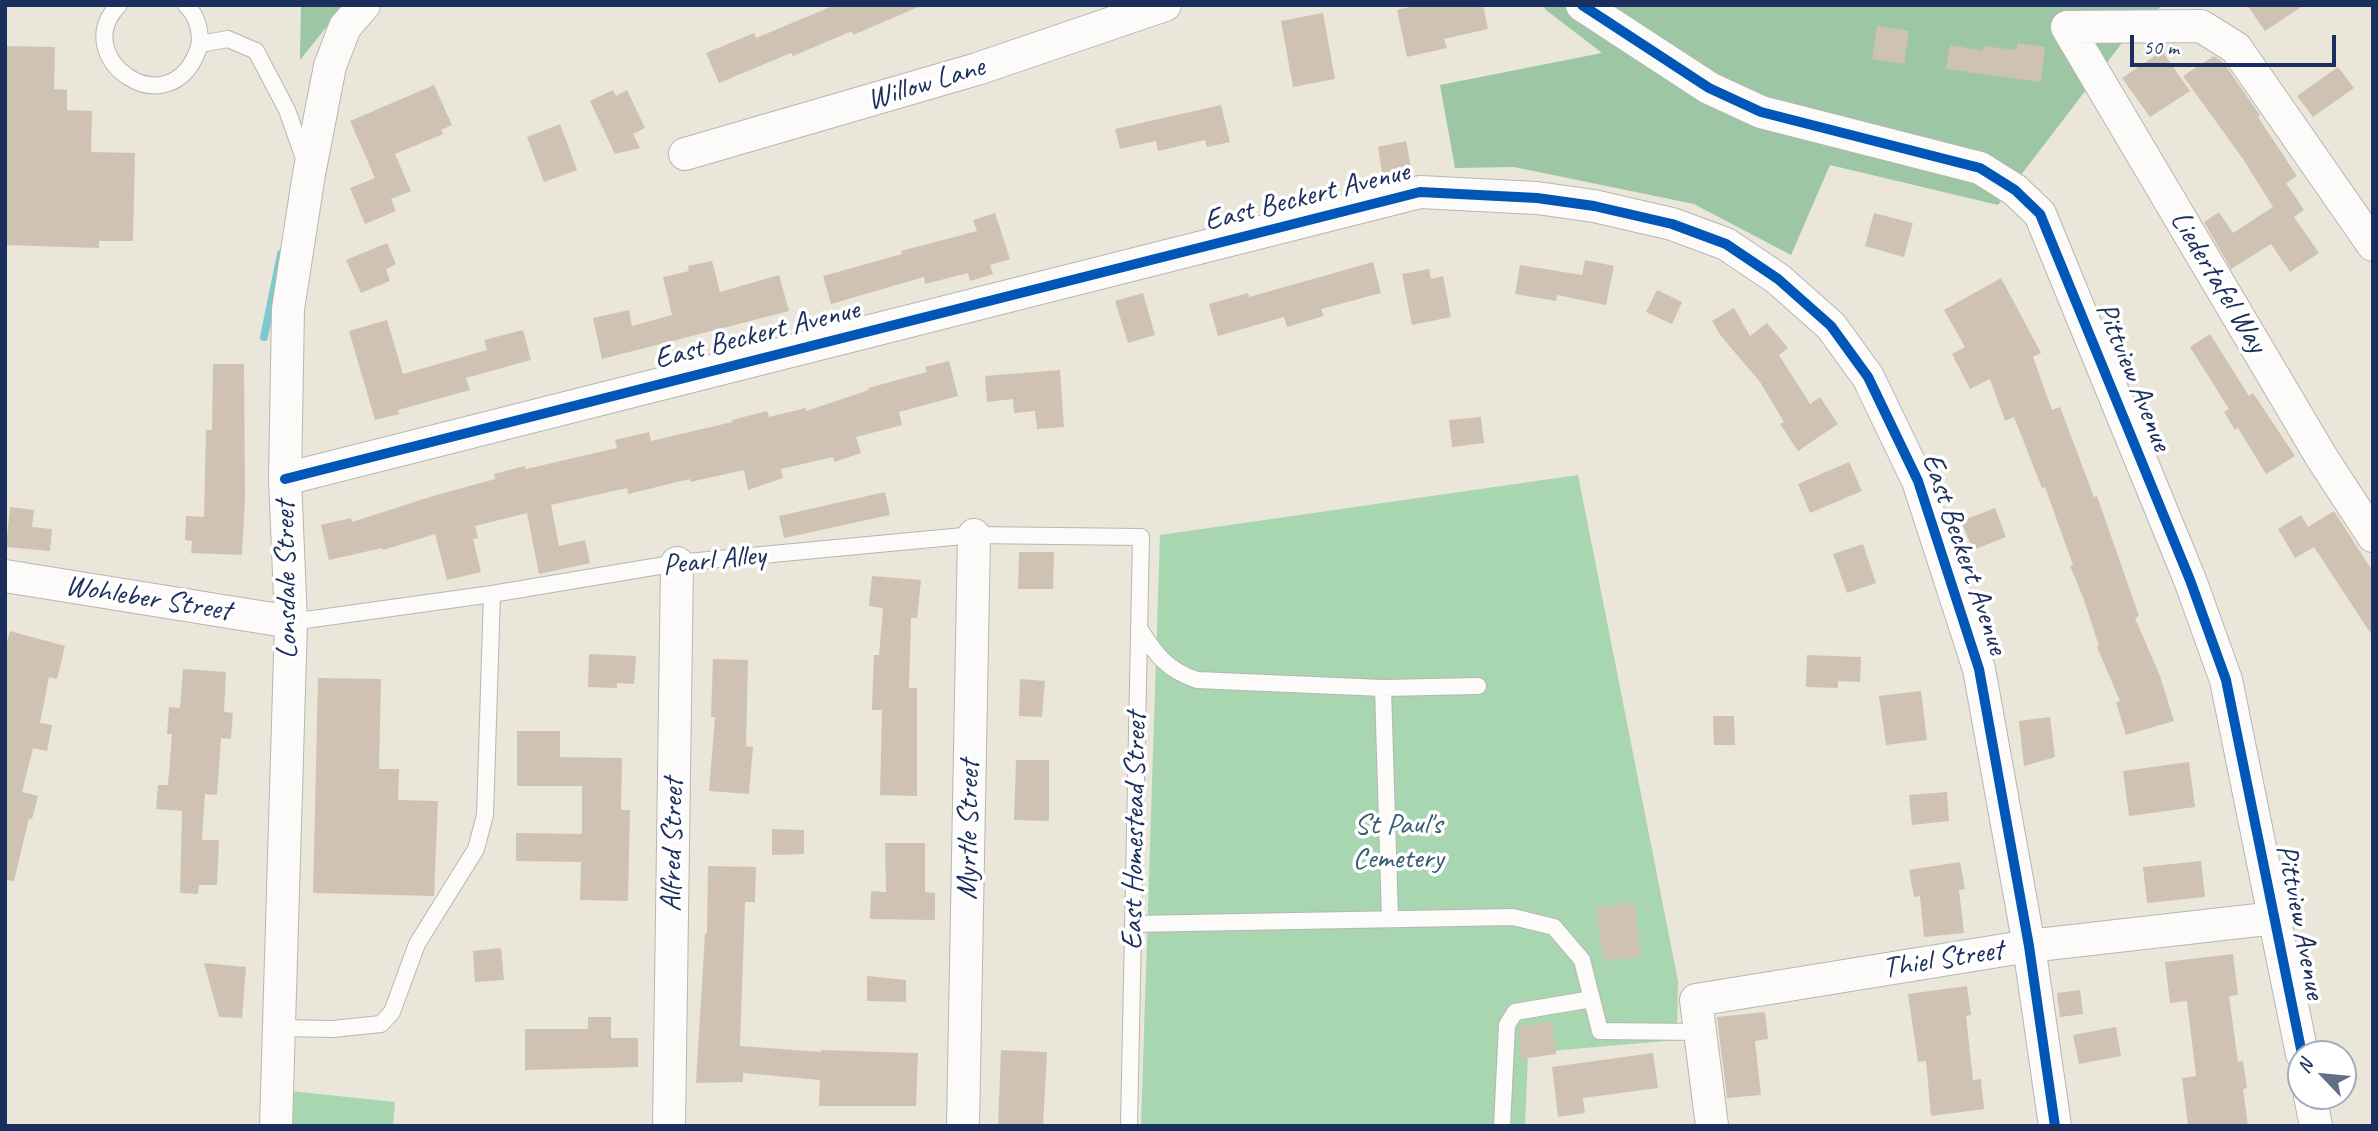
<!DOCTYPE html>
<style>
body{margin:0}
#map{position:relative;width:2378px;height:1131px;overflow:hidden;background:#eae6da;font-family:Caveat,sans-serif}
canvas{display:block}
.frame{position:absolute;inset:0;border:7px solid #1b2f5e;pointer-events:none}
.north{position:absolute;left:2287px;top:1040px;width:70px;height:70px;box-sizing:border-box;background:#fff;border:2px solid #a4acbf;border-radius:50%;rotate:296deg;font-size:19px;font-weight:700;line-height:28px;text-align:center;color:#1b2f5e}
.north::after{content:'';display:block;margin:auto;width:24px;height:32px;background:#636f89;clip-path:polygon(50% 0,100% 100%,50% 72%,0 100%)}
.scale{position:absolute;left:2130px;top:35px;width:206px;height:32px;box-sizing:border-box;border:4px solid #1b2f5e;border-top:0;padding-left:9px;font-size:21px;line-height:24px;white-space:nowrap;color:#1b2f5e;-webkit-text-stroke:5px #fff;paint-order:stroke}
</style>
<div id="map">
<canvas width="2378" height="1131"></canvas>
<div class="frame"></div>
<div class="north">N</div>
<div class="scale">50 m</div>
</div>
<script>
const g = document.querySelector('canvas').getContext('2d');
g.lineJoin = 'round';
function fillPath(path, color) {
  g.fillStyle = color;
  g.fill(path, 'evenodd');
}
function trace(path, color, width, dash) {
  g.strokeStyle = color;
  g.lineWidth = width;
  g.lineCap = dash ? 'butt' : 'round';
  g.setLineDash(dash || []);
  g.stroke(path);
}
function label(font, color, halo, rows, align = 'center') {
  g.font = font + ' Caveat,sans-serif';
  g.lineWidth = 7;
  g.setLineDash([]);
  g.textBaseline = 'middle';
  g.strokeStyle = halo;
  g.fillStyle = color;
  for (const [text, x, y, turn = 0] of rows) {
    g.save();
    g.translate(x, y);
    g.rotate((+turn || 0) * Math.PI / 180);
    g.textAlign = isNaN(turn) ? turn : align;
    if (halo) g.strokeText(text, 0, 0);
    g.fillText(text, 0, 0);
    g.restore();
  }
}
fillPath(new Path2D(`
 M 1578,475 L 1678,981 L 1677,1040 L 1528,1053 L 1525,1126 L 1141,1126 L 1160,535 Z
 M 290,1091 L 395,1102 L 393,1126 L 289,1126 Z`), '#a7d6b0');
fillPath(new Path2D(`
 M 301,5 L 344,5 L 300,60 Z
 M 1543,5 L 2163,5 L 2128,35 L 1998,205 L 1830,165 L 1791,255 L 1694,204 L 1514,167 L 1455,168 L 1440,85 L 1602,53 L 1546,10 Z`), '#9cc6a4');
trace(new Path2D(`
 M 264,337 L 281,254`), '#7ec9d0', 8);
fillPath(new Path2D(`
 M 835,5 L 923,5 L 853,35 L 852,31 L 793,56 L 791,53 L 719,83 L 706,53 L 754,33 L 756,38 Z
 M 1418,5 L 1483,5 L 1488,29 L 1444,39 L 1447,48 L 1407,57 L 1397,10 Z
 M 2247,5 L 2304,5 L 2265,31 Z
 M 1323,13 L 1335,79 L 1293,87 L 1281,21 Z
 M 1877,26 L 1909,31 L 1904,64 L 1872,59 Z
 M 2017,43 L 2045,47 L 2041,82 L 1946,69 L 1950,45 L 1983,51 L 1983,46 L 2017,50 Z
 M 5,46 L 55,47 L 54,89 L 67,90 L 67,110 L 92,111 L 91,152 L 135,153 L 133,241 L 99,241 L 99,248 L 5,245 Z
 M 2162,51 L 2190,91 L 2150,117 L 2122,78 Z
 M 2214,56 L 2223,62 L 2257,111 L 2260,115 L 2258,117 L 2297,176 L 2286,183 L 2304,210 L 2294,217 L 2319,253 L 2290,272 L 2271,244 L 2231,269 L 2204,222 L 2219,212 L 2233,233 L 2273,207 L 2243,159 L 2183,76 Z
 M 2338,67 L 2354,88 L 2313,117 L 2297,96 Z
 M 434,85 L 452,125 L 441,130 L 443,134 L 395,154 L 411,191 L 391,199 L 396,211 L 365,224 L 350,188 L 375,178 L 350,121 Z
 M 613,90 L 616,96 L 627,90 L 645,128 L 633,134 L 640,148 L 615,154 L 590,101 Z
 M 1221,105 L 1230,142 L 1207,147 L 1205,140 L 1158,151 L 1156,141 L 1120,149 L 1115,129 Z
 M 560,124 L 577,170 L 544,182 L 527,137 Z
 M 1406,141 L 1412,173 L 1383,179 L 1378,147 Z
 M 995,213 L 1010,259 L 990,265 L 993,274 L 970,281 L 968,273 L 925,284 L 924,277 L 831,304 L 823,276 L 902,254 L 901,251 L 977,231 L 973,220 Z
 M 1874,213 L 1913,223 L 1904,257 L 1865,246 Z
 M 387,243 L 396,264 L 386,269 L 390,281 L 361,293 L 346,260 Z
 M 1585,260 L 1614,266 L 1606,305 L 1557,295 L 1556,301 L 1515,294 L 1520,265 L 1582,275 Z
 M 712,261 L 720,292 L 779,275 L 789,311 L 602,359 L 593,318 L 629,310 L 632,326 L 672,315 L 663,277 L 689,271 L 688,266 Z
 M 1373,262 L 1381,293 L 1321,309 L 1324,316 L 1287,327 L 1284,317 L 1218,336 L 1209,304 L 1248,293 L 1249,297 Z
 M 1429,269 L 1431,279 L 1443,276 L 1451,317 L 1412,325 L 1402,274 Z
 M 2001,278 L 2041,353 L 2033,357 L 2052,410 L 2060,407 L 2094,497 L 2097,496 L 2139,616 L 2135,618 L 2160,676 L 2174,721 L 2126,735 L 2116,702 L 2120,701 L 2097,647 L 2099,646 L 2083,597 L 2070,566 L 2073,565 L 2045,487 L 2042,488 L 2014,417 L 2005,421 L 1990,379 L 1970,389 L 1952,354 L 1965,347 L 1944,310 Z
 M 1657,290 L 1682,302 L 1672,324 L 1646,312 Z
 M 1143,293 L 1155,335 L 1128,343 L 1115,301 Z
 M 1734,308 L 1750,336 L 1767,323 L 1788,348 L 1779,355 L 1810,404 L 1820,397 L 1838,424 L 1798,451 L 1780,424 L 1784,422 L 1760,382 L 1721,336 L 1712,321 Z
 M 387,320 L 403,374 L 487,350 L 484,340 L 523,330 L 531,360 L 466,378 L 470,390 L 398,410 L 399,414 L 375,420 L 349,331 Z
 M 2210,334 L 2249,396 L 2253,393 L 2295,456 L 2266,474 L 2238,428 L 2235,430 L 2224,412 L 2229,409 L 2190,347 Z
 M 949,361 L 958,396 L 899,412 L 902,425 L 856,437 L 861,453 L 834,462 L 833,457 L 781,469 L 783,478 L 748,490 L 744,470 L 690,482 L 690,479 L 628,494 L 627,488 L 551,505 L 559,546 L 585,540 L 590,563 L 539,574 L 527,513 L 475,526 L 478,538 L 473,539 L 481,572 L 447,580 L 435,534 L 383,550 L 382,548 L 329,560 L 321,525 L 351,518 L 352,522 L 433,496 L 495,479 L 494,474 L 525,466 L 526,469 L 617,448 L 615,440 L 649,432 L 651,441 L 732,422 L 732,420 L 767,411 L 769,417 L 806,408 L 806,411 L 869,390 L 868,388 L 927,372 L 925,367 Z
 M 213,364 L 244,364 L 245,499 L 242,555 L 191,553 L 192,541 L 185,540 L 186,516 L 204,517 L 206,430 L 212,430 Z
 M 1060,370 L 1064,427 L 1037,429 L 1035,411 L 1014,413 L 1013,399 L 987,402 L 985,376 Z
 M 1481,417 L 1484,443 L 1452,447 L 1449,420 Z
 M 1849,462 L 1862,491 L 1810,513 L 1798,484 Z
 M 885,492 L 890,515 L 784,538 L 779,516 Z
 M 10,507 L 34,510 L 32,527 L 52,529 L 50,551 L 6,547 Z
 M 1995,508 L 2006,537 L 1973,550 L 1961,521 Z
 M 2334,511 L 2373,572 L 2373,637 L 2314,547 L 2295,558 L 2278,529 L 2301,515 L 2308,527 Z
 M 1863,544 L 1876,583 L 1847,593 L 1833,554 Z
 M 1019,552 L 1054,552 L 1053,589 L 1018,589 Z
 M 872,576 L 921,580 L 917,618 L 911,618 L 909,688 L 917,688 L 917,796 L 880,795 L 882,710 L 872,710 L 874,655 L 879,655 L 883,608 L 869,606 Z
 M 10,631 L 65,646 L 57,679 L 49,677 L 40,723 L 52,725 L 47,751 L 33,748 L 22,792 L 38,796 L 32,819 L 29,818 L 14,881 L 5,880 L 5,649 Z
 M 589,654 L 636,656 L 634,684 L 617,683 L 617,688 L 588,687 Z
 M 1807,655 L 1861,657 L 1860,682 L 1838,681 L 1838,688 L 1806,687 Z
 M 713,659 L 748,660 L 746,746 L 753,747 L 749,794 L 709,791 L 715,717 L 711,717 Z
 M 183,669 L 226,672 L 224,712 L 233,713 L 231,739 L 221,738 L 217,795 L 205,794 L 202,840 L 219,840 L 217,885 L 199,885 L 198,894 L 180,893 L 182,811 L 156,809 L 158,785 L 168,785 L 172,734 L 167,734 L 169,707 L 180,708 Z
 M 318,678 L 381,679 L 379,769 L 399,769 L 398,800 L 438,801 L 434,896 L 313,893 Z
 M 1020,679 L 1045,681 L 1042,717 L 1019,716 Z
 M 1921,691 L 1927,740 L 1886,745 L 1879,696 Z
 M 1713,716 L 1734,716 L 1735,745 L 1714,745 Z
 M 2050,717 L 2055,757 L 2024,766 L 2019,721 Z
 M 517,731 L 560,731 L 560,757 L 622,758 L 621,810 L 630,810 L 628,901 L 580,900 L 581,862 L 516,861 L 516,833 L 582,834 L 582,786 L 517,786 Z
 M 1016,760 L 1049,760 L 1049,821 L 1014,820 Z
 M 2189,762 L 2195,807 L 2129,816 L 2123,771 Z
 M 1947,792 L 1949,821 L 1912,825 L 1909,795 Z
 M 772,829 L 804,830 L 804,854 L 772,855 Z
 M 885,843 L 925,843 L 925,892 L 935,893 L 935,920 L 870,919 L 871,891 L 886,892 Z
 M 2201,861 L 2205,897 L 2147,903 L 2143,867 Z
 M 1960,862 L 1965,889 L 1959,890 L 1964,933 L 1924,937 L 1920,896 L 1914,897 L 1909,870 Z
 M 708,866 L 756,867 L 755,902 L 745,902 L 740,1046 L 821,1052 L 821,1050 L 918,1053 L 916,1106 L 819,1106 L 820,1080 L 743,1073 L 743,1082 L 696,1083 L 705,934 L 707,934 Z
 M 1634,902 L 1642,956 L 1604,961 L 1596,908 Z
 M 501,948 L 504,980 L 475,982 L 473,951 Z
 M 2233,954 L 2238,995 L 2229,996 L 2238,1062 L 2243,1061 L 2247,1088 L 2243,1089 L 2248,1126 L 2188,1126 L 2182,1078 L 2196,1076 L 2187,1001 L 2170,1003 L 2165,962 Z
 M 204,963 L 246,967 L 242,1018 L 219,1017 Z
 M 867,976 L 906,980 L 906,1002 L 867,1001 Z
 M 1967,986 L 1971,1015 L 1966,1016 L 1973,1080 L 1981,1079 L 1984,1109 L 1931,1116 L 1926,1061 L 1918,1062 L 1908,994 Z
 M 2080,990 L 2083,1014 L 2060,1017 L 2057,993 Z
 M 1765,1012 L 1768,1039 L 1755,1041 L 1761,1095 L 1727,1098 L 1717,1017 Z
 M 588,1017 L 611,1017 L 611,1038 L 638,1038 L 638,1067 L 525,1070 L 525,1029 L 588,1029 Z
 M 1552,1022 L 1556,1054 L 1521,1059 L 1519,1026 Z
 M 2116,1027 L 2121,1056 L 2079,1064 L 2073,1035 Z
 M 1001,1050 L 1047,1052 L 1043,1126 L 998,1126 Z
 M 1653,1053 L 1658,1088 L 1583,1098 L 1585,1113 L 1558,1117 L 1552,1067 Z`), '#d0c2b2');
const lane = new Path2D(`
 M 119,5 C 67,56 168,130 198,50 C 203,35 197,15 186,5
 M 200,44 L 228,39 L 256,51 L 287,110 L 306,164
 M 291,622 L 492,594 L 677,563 L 974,535 L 1141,537 L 1129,1126
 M 1139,628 C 1156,655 1167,670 1197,680 L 1383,688 L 1478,686
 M 1383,688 L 1390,919
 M 1133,924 L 1513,917 L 1554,927 L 1582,960 L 1600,1031 L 1700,1032
 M 279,1028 L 333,1029 L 381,1024 L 392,1012 L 417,944 L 476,849 L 485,815 L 492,594
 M 1502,1126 L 1507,1025 L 1515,1012 L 1592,999`);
const street = new Path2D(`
 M 1582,5 L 1709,88 L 1761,112 L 1980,168 L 2015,190 L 2040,214 L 2190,580 L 2226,680 L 2302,1054
 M 2067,27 L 2322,458 L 2373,536
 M 2067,27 L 2201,26 L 2236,48 L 2373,245
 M 685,154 L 977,69 L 1165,5
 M 285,479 L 1420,192 L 1537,198 L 1594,206 L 1672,224 L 1726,244 L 1778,279 L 1831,326 L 1868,377 L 1918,481 L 1979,669 L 2029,946 L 2055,1126
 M 5,576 L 291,622
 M 2310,1096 L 2316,1126
 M 276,1126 L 291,622 L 285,479 L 288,309 L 309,174 L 330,66 L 345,27 L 364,5
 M 669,1126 L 677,563
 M 963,1126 L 974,535
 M 1712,1126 L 1696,1000 L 2029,946 L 2275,918`);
trace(lane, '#b6b6b2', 18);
trace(street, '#b6b6b2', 34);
trace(lane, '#fcfbf9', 16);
trace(street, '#fcfbf9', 32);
trace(new Path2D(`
 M 1582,5 L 1709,88 L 1761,112 L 1980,168 L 2015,190 L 2040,214 L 2190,580 L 2226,680 L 2302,1054
 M 285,479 L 1420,192 L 1537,198 L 1594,206 L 1672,224 L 1726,244 L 1778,279 L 1831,326 L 1868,377 L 1918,481 L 1979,669 L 2029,946 L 2055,1126`), '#0057b8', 10);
label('30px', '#1b2f5e', '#fff', [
 ["Willow Lane",926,84,-17],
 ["East Beckert Avenue",1307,197,-14],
 ["Liedertafel Way",2218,282,59],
 ["East Beckert Avenue",757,335,-14],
 ["Pittview Avenue",2133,377,68],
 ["East Beckert Avenue",1964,554,71],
 ["Pearl Alley",714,561,-6],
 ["Lonsdale Street",287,580,-91],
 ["Wohleber Street",148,599,9],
 ["Myrtle Street",969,830,-89],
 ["East Homestead Street",1135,831,-89],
 ["Alfred Street",673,845,-89],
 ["Pittview Avenue",2300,922,79],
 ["Thiel Street",1943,960,-9]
]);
label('30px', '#355d6c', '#fff', [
 ["St Paul's",1398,825],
 ["Cemetery",1398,859]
]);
</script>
